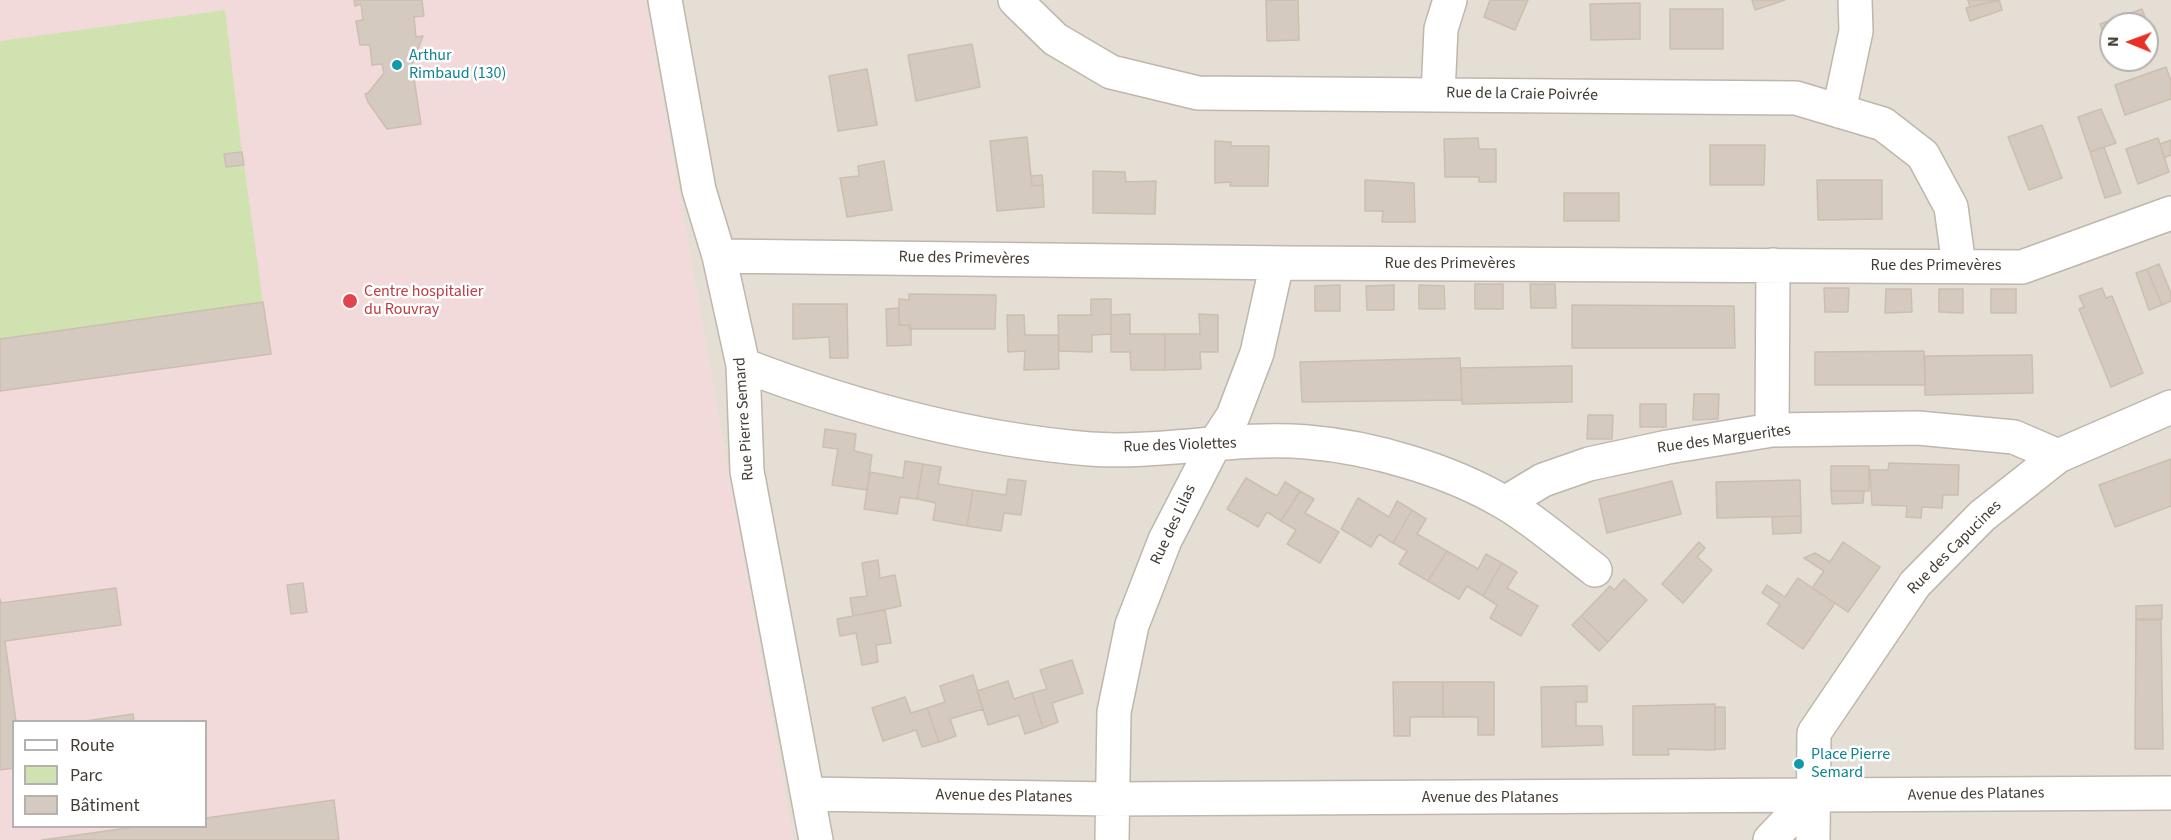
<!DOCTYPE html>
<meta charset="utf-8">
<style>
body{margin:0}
#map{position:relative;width:2171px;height:840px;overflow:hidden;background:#f1ece5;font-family:"Source Sans 3",sans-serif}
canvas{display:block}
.legend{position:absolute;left:12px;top:720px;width:195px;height:108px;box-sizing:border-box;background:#fff;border:2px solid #b4b1ae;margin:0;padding:8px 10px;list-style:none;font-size:18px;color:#433c35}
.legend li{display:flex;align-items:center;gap:12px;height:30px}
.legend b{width:30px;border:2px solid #b4b1ae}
.north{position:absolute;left:2099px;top:12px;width:60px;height:60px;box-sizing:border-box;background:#fff;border:2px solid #b4b1ae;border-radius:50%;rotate:271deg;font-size:16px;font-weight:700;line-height:24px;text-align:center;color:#433c35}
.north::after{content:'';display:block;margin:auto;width:21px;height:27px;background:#e73026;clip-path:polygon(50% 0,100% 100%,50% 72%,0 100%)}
</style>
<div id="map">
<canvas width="2171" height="840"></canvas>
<ul class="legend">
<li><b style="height:8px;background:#fff"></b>Route</li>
<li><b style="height:16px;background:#d1e2b1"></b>Parc</li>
<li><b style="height:16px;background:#d5cabf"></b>Bâtiment</li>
</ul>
<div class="north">N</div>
</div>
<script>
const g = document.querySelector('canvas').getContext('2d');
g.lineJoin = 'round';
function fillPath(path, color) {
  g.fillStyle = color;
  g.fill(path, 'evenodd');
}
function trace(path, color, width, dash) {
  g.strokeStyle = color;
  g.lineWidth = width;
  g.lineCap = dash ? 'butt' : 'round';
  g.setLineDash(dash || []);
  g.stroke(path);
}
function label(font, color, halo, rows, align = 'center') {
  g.font = font + ' "Source Sans 3",sans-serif';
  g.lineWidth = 5;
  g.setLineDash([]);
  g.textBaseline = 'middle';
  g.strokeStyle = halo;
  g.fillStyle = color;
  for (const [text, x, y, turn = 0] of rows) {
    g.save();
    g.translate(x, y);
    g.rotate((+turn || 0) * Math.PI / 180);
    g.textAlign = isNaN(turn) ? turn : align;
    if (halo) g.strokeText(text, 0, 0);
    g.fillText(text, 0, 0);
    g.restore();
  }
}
fillPath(new Path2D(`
 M 645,0 L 2171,0 L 2171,840 L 793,840 ZM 2111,24 L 2147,24 L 2147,60 L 2111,60 Z`), '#e5ded4');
fillPath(new Path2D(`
 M 0,0 L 645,0 L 793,840 L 0,840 ZM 14,722 L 206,722 L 206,826 L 14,826 Z`), '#f1dad9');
fillPath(new Path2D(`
 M 225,10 L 242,152 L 224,155 L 226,167 L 244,165 L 263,302 L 0,339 L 0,41 Z`), '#d1e2b1');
const building = new Path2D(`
 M 354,0 L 422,0 L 424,16 L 414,17 L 416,37 L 423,36 L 412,65 L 421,124 L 387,129 L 368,102 L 365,94 L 368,93 L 384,73 L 382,64 L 372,65 L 370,45 L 360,45 L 356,21 L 363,20 L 361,4 L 355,6 Z
 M 1266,0 L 1298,0 L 1299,40 L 1267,41 Z
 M 1490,0 L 1528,0 L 1515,30 L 1484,17 Z
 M 1752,0 L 1785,0 L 1755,10 Z
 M 1968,0 L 2000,0 L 1970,7 Z
 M 1999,0 L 2002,10 L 1970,21 L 1966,8 Z
 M 1640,3 L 1640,39 L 1591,40 L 1590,4 Z
 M 1670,9 L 1723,9 L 1723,49 L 1670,49 Z
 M 2142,9 L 2148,25 L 2111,24 L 2111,54 L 2100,24 Z
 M 2148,25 L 2155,47 L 2147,50 L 2147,26 Z
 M 972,44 L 980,87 L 916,101 L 908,55 Z
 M 2166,67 L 2171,81 L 2171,99 L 2125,115 L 2115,85 Z
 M 867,69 L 877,125 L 838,131 L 829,76 Z
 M 2101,109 L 2116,143 L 2090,152 L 2078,117 Z
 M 2042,125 L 2062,178 L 2029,190 L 2008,137 Z
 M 1027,137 L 1032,186 L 1043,185 L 1044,207 L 997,211 L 990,141 Z
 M 1478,138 L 1479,149 L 1496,149 L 1496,182 L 1479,182 L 1479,177 L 1445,177 L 1444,139 Z
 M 2158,138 L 2169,172 L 2138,184 L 2126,149 Z
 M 2171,140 L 2171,155 L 2164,158 L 2160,144 Z
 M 1215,141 L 1231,142 L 1231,146 L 1269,146 L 1268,186 L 1230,186 L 1231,182 L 1215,183 Z
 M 1710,145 L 1765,145 L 1764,185 L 1710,185 Z
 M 2104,147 L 2121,193 L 2105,198 L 2090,152 Z
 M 242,152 L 244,165 L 226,167 L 224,154 Z
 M 884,161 L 892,210 L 847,217 L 840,178 L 859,176 L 858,166 Z
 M 1093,171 L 1125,172 L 1126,182 L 1156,181 L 1155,214 L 1093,213 Z
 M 1042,175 L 1043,185 L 1032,186 L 1031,176 Z
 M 1365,180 L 1414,183 L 1415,222 L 1382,222 L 1383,211 L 1365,211 Z
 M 1817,180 L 1882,180 L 1882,219 L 1818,220 Z
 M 1564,193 L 1619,193 L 1619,221 L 1564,221 Z
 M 2159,264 L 2171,293 L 2171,301 L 2162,305 L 2147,269 Z
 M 2147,269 L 2162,305 L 2149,310 L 2136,273 Z
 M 1475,284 L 1503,284 L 1503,309 L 1475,309 Z
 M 1530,284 L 1555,284 L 1556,308 L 1531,308 Z
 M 1340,285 L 1340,311 L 1315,311 L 1315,286 Z
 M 1394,285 L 1394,310 L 1367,310 L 1366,286 Z
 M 1419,285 L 1444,286 L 1445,309 L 1419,309 Z
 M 1824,288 L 1849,288 L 1848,312 L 1825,312 Z
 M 2102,288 L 2106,298 L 2112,296 L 2143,373 L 2111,387 L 2079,309 L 2084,307 L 2079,296 Z
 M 1886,289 L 1911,289 L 1912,312 L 1885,313 Z
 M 1939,289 L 1963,289 L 1963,313 L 1939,312 Z
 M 1991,289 L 2016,289 L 2016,313 L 1991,313 Z
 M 909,294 L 996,295 L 995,329 L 909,329 L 910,325 L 899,325 L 899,299 L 909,300 Z
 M 1091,299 L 1111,299 L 1111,334 L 1092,335 L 1092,352 L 1059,351 L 1058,315 L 1091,315 Z
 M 263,302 L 271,354 L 0,391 L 0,339 Z
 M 793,304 L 847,304 L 848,358 L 830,358 L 829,337 L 793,339 Z
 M 1572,305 L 1734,306 L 1735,348 L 1572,348 Z
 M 899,308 L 899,325 L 910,325 L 911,329 L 911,345 L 887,346 L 886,309 Z
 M 1130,314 L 1130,334 L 1165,334 L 1165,370 L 1131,370 L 1130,352 L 1111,352 L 1111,315 Z
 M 1199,314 L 1218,315 L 1218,352 L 1200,352 L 1201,369 L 1165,370 L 1165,334 L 1200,334 Z
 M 1007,315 L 1024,315 L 1025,335 L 1058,335 L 1059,369 L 1024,370 L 1025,351 L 1008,352 Z
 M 1924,351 L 1925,385 L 1815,385 L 1815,352 Z
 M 2032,355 L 2033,393 L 1925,395 L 1925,356 Z
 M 1460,358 L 1462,400 L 1302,402 L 1300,362 Z
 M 1572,366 L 1572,402 L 1462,404 L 1461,368 Z
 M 1694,394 L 1719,394 L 1718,419 L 1693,420 Z
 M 1640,404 L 1666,404 L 1666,427 L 1640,427 Z
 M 1588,415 L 1613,415 L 1612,439 L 1587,439 Z
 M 825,429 L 856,434 L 854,451 L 872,455 L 867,490 L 832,485 L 838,449 L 823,447 Z
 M 2171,459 L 2171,506 L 2115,527 L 2099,485 Z
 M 905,461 L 923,464 L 917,499 L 900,497 L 897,514 L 864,509 L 870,472 L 903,478 Z
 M 1889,463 L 1959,465 L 1958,495 L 1943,495 L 1942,508 L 1922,507 L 1921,518 L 1906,517 L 1907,506 L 1872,505 L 1870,470 L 1888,470 Z
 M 923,464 L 941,467 L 938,484 L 973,490 L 967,526 L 933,520 L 936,503 L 917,499 Z
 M 1831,466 L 1869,466 L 1869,491 L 1831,491 Z
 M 1246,478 L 1277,496 L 1285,482 L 1300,491 L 1281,521 L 1267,512 L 1258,527 L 1227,509 Z
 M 1008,479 L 1026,481 L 1021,515 L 1004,513 L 1001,531 L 967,526 L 973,490 L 1006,495 Z
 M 1800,480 L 1801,516 L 1717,518 L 1716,482 Z
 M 1672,481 L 1681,514 L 1607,533 L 1599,499 Z
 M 1300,491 L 1314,499 L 1305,513 L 1339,532 L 1320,563 L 1287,544 L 1296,530 L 1281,521 Z
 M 1831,491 L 1864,491 L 1863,503 L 1832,504 Z
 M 1358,498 L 1389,517 L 1397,501 L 1412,510 L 1393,543 L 1379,534 L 1371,547 L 1341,529 Z
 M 1412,510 L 1426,519 L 1417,534 L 1447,551 L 1428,581 L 1399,564 L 1407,551 L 1393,543 Z
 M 1801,516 L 1801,533 L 1773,534 L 1772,517 Z
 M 1699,542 L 1705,548 L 1697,557 L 1712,570 L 1683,603 L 1662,584 Z
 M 1843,542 L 1880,567 L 1848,612 L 1812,588 L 1824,571 L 1804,558 L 1815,553 L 1830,562 Z
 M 1447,551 L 1478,569 L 1486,554 L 1502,563 L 1483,596 L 1467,586 L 1459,599 L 1428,581 Z
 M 878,560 L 880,578 L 895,575 L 901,606 L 853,616 L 850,598 L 867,596 L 862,563 Z
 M 1502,563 L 1517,572 L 1507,588 L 1538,606 L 1521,636 L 1490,618 L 1497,605 L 1483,596 Z
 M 1798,578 L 1835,603 L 1803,649 L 1767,624 L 1780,605 L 1762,593 L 1767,585 L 1785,597 Z
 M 1624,579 L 1647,600 L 1608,642 L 1581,616 L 1610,586 L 1614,590 Z
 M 303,583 L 307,612 L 291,614 L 287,585 Z
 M 116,588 L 121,625 L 5,641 L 16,722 L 14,722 L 14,768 L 0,770 L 0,599 L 1,603 Z
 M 2162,605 L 2162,619 L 2136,619 L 2136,606 Z
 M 885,610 L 891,643 L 876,645 L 878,662 L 862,665 L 856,633 L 840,636 L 837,619 Z
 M 1581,616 L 1608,642 L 1599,651 L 1572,625 Z
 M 2136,620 L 2161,620 L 2163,749 L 2135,749 Z
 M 1072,660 L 1083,693 L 1052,703 L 1058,722 L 1043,728 L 1032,693 L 1047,689 L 1040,670 Z
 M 973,675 L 983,709 L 950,719 L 956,736 L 939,742 L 927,708 L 945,702 L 940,686 Z
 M 1008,681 L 1014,699 L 1032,693 L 1043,728 L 1025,734 L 1019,715 L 988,725 L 977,691 Z
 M 1393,682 L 1443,682 L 1443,717 L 1410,717 L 1410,736 L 1394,736 Z
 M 1443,682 L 1494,682 L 1494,735 L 1478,735 L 1478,717 L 1443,717 Z
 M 1587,686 L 1587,702 L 1576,702 L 1576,726 L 1602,726 L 1603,745 L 1542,747 L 1541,687 Z
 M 905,697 L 911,713 L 927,708 L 939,742 L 922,747 L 916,730 L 883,741 L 872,708 Z
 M 1715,704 L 1715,750 L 1668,749 L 1669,755 L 1633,755 L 1633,706 Z
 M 1715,707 L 1725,707 L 1725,749 L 1715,749 Z
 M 133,714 L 134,722 L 79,722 Z
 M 334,800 L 339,840 L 42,840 L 142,826 L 206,826 L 206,818 Z`);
fillPath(building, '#d5cabf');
trace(building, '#ccbeb0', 1.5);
const minor = new Path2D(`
 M 665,0 L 699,190 L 719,256 L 743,365 L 747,471 L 816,840
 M 1015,0 L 1055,39 L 1111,72 L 1198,93 L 1796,98 L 1883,124 L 1923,155 L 1951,207 L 1959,266
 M 1438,94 L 1441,29 L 1450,0
 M 1839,111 L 1856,31 L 1855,0
 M 719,256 L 1289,263 L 2022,267 L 2171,213
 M 743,365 C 855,408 970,439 1090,449 C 1159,454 1237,436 1307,442 C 1371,447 1449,470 1505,503 C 1536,521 1566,548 1595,570
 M 1772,430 L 1773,265
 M 1505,503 L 1543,480 L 1589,464 L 1668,447 L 1772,430 L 1918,428 L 2014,437 L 2058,456
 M 808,794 L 1111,799 L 2171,793
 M 1112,840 L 1114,712 L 1132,625 L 1165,540 L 1214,445 L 1233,416 L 1257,353 L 1277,263
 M 1770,840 L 1811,797
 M 1813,840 L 1814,733 L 1915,584 L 1982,516 L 2058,456 L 2171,407`);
trace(minor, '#bfb6ac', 36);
trace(minor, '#fff', 33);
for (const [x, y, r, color] of [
 [397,65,6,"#0f9aa8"],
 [350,301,8,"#e0444e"],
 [1799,764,6,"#0f9aa8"]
]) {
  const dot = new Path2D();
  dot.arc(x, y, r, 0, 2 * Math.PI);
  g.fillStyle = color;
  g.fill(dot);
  trace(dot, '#fff', 2);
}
label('16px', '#0d838f', '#fff', [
 ["Arthur",409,56],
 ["Rimbaud (130)",409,74],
 ["Place Pierre",1811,755],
 ["Semard",1811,773]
], 'left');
label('16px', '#433c35', '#fff', [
 ["Rue de la Craie Poivrée",1522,95,1],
 ["Rue des Primevères",964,259,1],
 ["Rue des Primevères",1450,264],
 ["Rue des Primevères",1936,266],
 ["Rue Pierre Semard",745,419,-94],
 ["Rue des Marguerites",1724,440,-8],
 ["Rue des Violettes",1180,446,-2],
 ["Rue des Lilas",1174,525,-65],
 ["Rue des Capucines",1955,548,-45],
 ["Avenue des Platanes",1976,795,-1],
 ["Avenue des Platanes",1004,797,1],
 ["Avenue des Platanes",1490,798]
]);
label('16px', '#be3a42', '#fff', [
 ["Centre hospitalier",364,292],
 ["du Rouvray",364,310]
], 'left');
</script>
